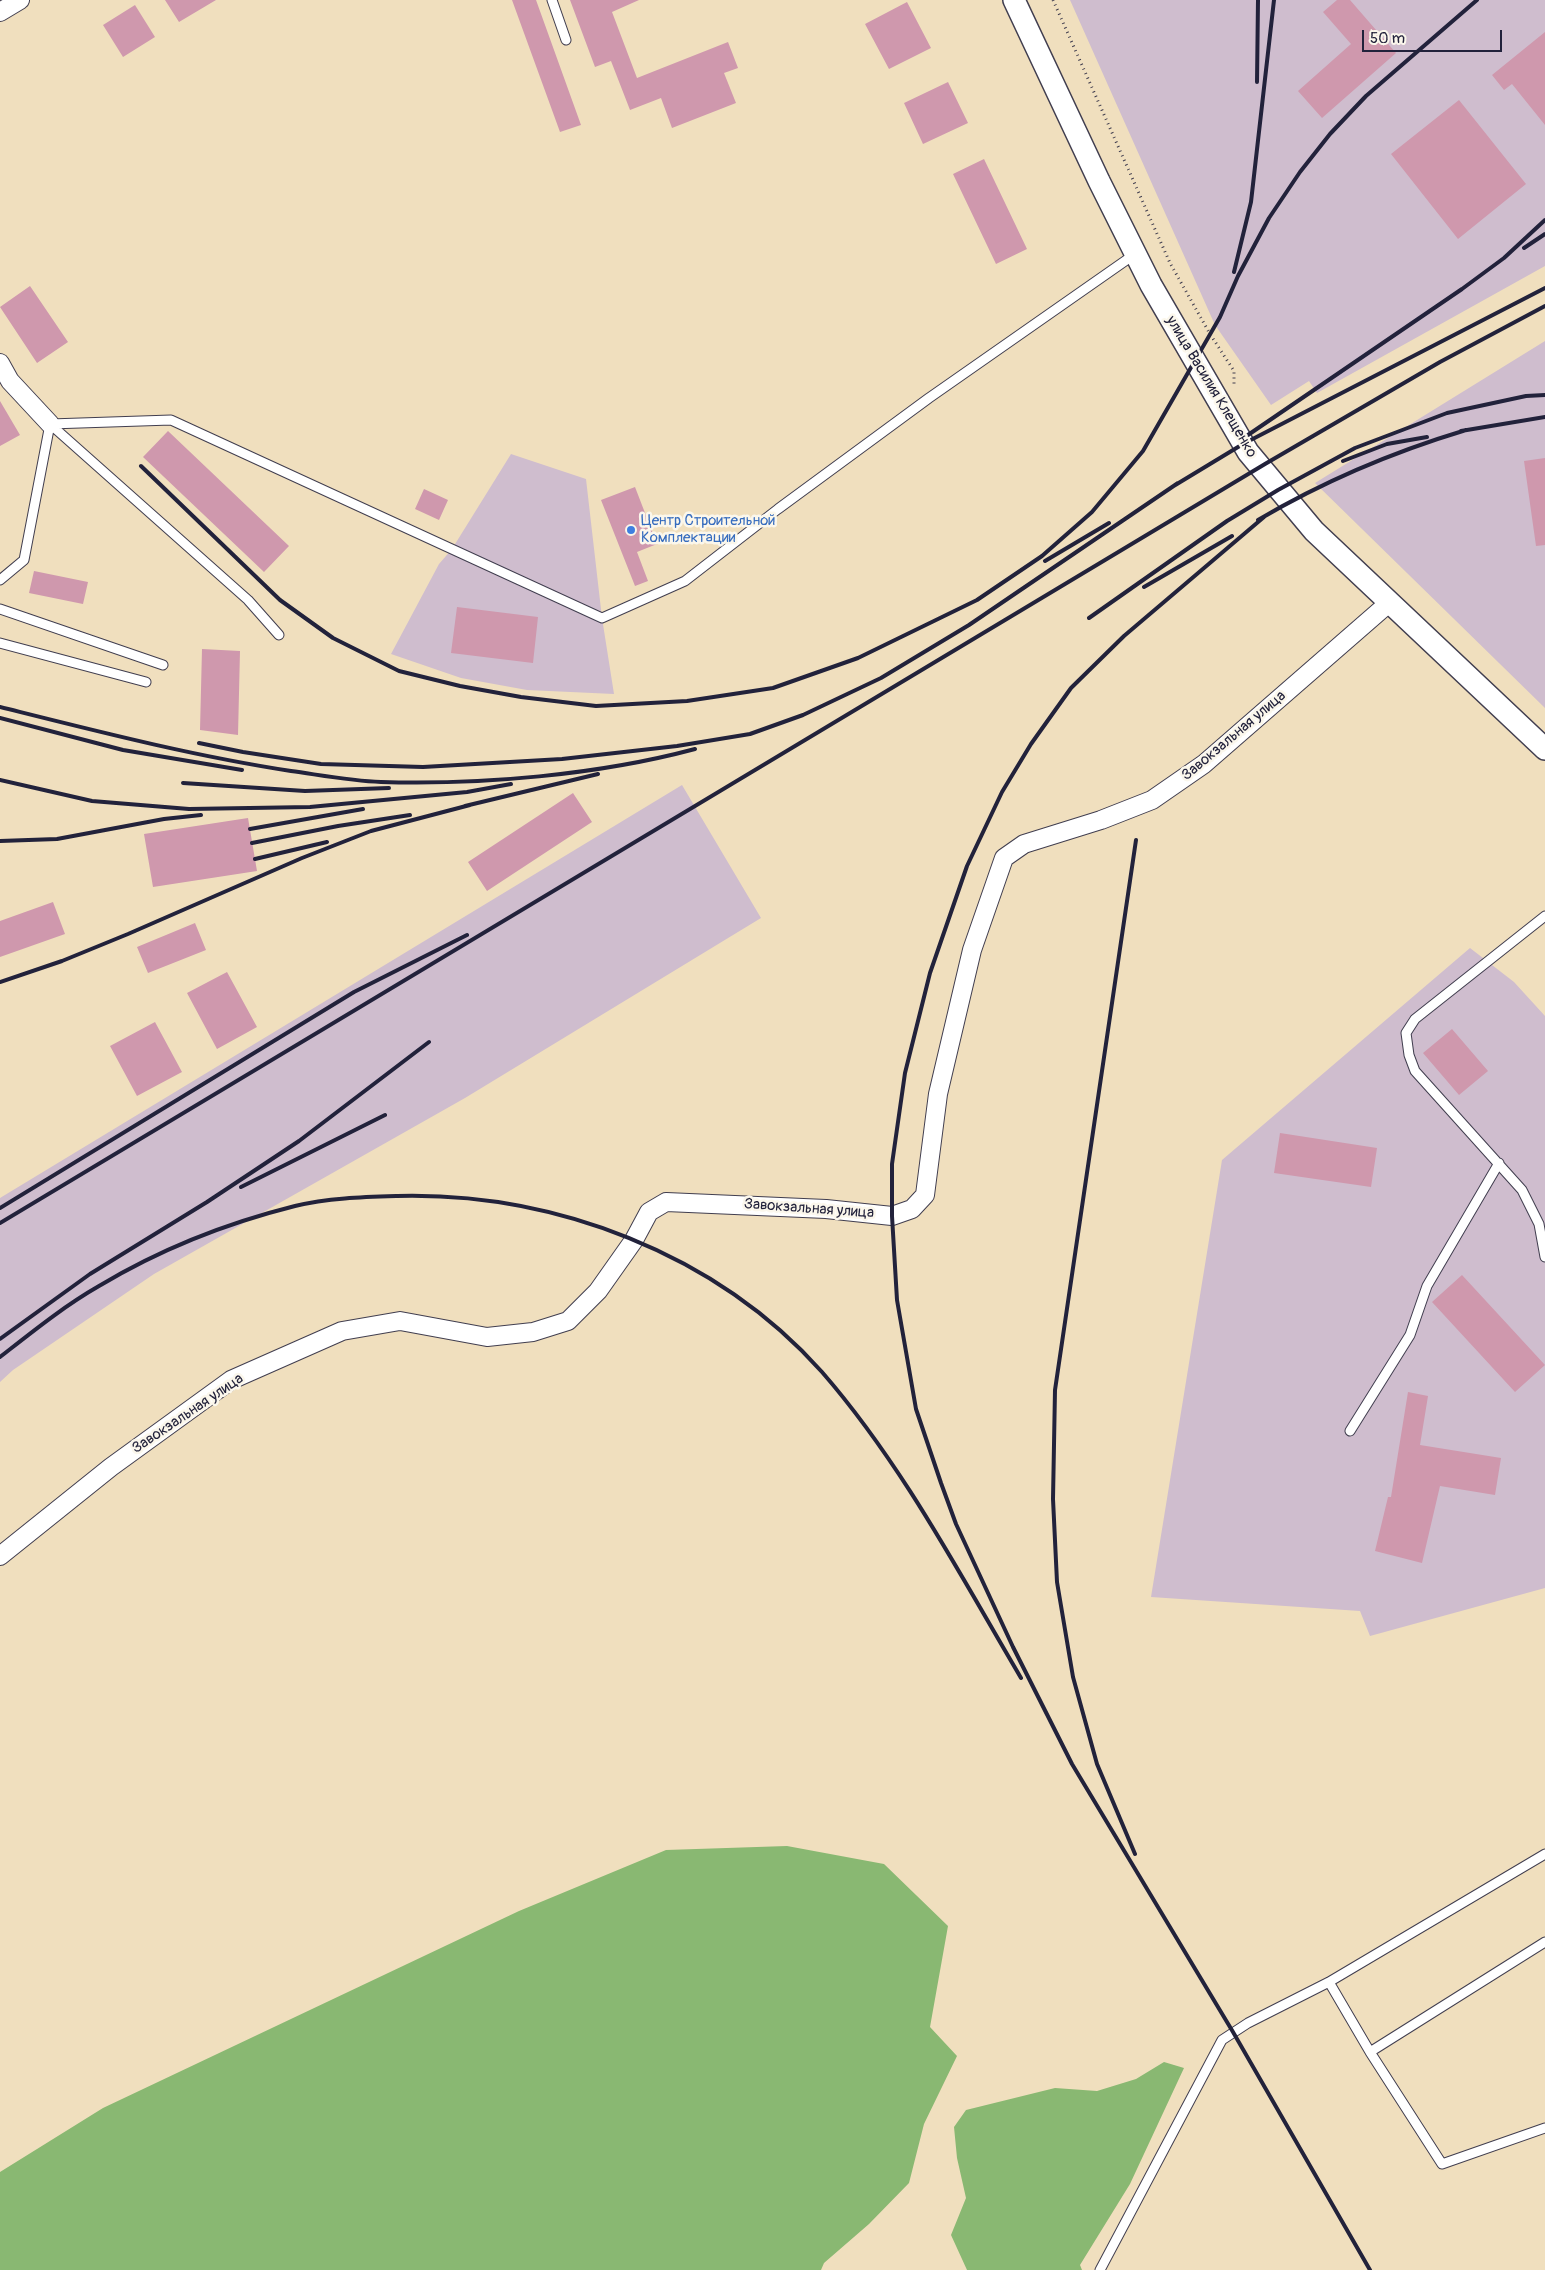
<!DOCTYPE html>
<meta charset="utf-8">
<style>
body{margin:0}
#map{position:relative;width:1545px;height:2270px;overflow:hidden;background:#f0dfbe;font-family:Pangolin,sans-serif}
canvas{display:block}
.scale{position:absolute;left:1362px;top:30px;width:140px;height:22px;box-sizing:border-box;border:2px solid #22223b;border-top:0;padding-left:6px;font-size:15px;line-height:18px;white-space:nowrap;color:#22223b;-webkit-text-stroke:4px #fbf7ec;paint-order:stroke}
</style>
<div id="map">
<canvas width="1545" height="2270"></canvas>
<div class="scale">50 m</div>
</div>
<script>
const g = document.querySelector('canvas').getContext('2d');
g.lineJoin = 'round';
function fillPath(path, color) {
  g.fillStyle = color;
  g.fill(path, 'evenodd');
}
function trace(path, color, width, dash) {
  g.strokeStyle = color;
  g.lineWidth = width;
  g.lineCap = dash ? 'butt' : 'round';
  g.setLineDash(dash || []);
  g.stroke(path);
}
function label(font, color, halo, rows, align = 'center') {
  g.font = font + ' Pangolin,sans-serif';
  g.lineWidth = 5;
  g.setLineDash([]);
  g.textBaseline = 'middle';
  g.strokeStyle = halo;
  g.fillStyle = color;
  for (const [text, x, y, turn = 0] of rows) {
    g.save();
    g.translate(x, y);
    g.rotate((+turn || 0) * Math.PI / 180);
    g.textAlign = isNaN(turn) ? turn : align;
    if (halo) g.strokeText(text, 0, 0);
    g.fillText(text, 0, 0);
    g.restore();
  }
}
fillPath(new Path2D(`
 M 1070,0 L 1545,0 L 1545,266 L 1317,393 L 1309,381 L 1271,405 L 1215,325 Z
 M 1545,341 L 1545,708 L 1315,483 Z
 M 511,454 L 586,479 L 602,618 L 614,694 L 527,690 L 461,678 L 391,654 L 439,564 L 452,549 Z
 M 682,785 L 761,918 L 465,1098 L 154,1274 L 13,1370 L 0,1382 L 0,1198 Z
 M 1470,948 L 1514,982 L 1545,1016 L 1545,1588 L 1370,1636 L 1360,1611 L 1151,1597 L 1222,1160 Z`), '#cfbdce');
fillPath(new Path2D(`
 M 787,1846 L 884,1864 L 948,1926 L 930,2027 L 957,2056 L 924,2124 L 909,2183 L 869,2224 L 824,2263 L 821,2270 L 0,2270 L 0,2172 L 103,2108 L 519,1911 L 666,1850 Z
 M 1164,2062 L 1184,2068 L 1130,2184 L 1080,2265 L 1082,2270 L 967,2270 L 951,2235 L 966,2198 L 957,2158 L 954,2127 L 966,2110 L 1055,2088 L 1097,2091 L 1136,2079 Z`), '#89b872');
fillPath(new Path2D(`
 M 165,0 L 216,0 L 179,22 Z
 M 512,0 L 536,0 L 581,125 L 560,132 Z
 M 570,0 L 639,0 L 612,12 L 637,78 L 728,42 L 738,68 L 724,73 L 736,103 L 672,128 L 661,98 L 630,110 L 611,61 L 595,67 Z
 M 1337,0 L 1350,0 L 1396,53 L 1322,118 L 1298,91 L 1351,44 L 1323,12 Z
 M 907,2 L 931,48 L 889,69 L 865,24 Z
 M 135,5 L 155,37 L 123,57 L 103,25 Z
 M 1545,32 L 1545,125 L 1512,84 L 1504,90 L 1492,75 Z
 M 948,82 L 968,123 L 923,144 L 904,103 Z
 M 1459,100 L 1526,184 L 1458,239 L 1391,154 Z
 M 984,159 L 1027,249 L 996,264 L 953,174 Z
 M 30,286 L 68,342 L 37,363 L 0,307 Z
 M 0,401 L 20,435 L 0,446 Z
 M 168,431 L 289,546 L 264,572 L 143,457 Z
 M 1545,458 L 1545,545 L 1536,546 L 1524,461 Z
 M 635,487 L 657,544 L 637,552 L 648,581 L 635,586 L 601,500 Z
 M 424,489 L 448,500 L 439,520 L 415,509 Z
 M 34,571 L 88,582 L 83,604 L 29,593 Z
 M 457,607 L 538,617 L 533,663 L 451,653 Z
 M 202,649 L 240,651 L 238,735 L 200,730 Z
 M 573,793 L 592,822 L 487,891 L 468,862 Z
 M 248,818 L 257,871 L 153,887 L 144,834 Z
 M 53,902 L 65,934 L 0,957 L 0,921 Z
 M 195,923 L 206,950 L 148,973 L 137,947 Z
 M 227,972 L 257,1027 L 217,1049 L 187,993 Z
 M 155,1022 L 182,1072 L 137,1096 L 110,1046 Z
 M 1452,1029 L 1488,1071 L 1459,1095 L 1423,1053 Z
 M 1280,1133 L 1377,1148 L 1371,1187 L 1274,1173 Z
 M 1462,1275 L 1545,1365 L 1515,1392 L 1432,1302 Z
 M 1408,1392 L 1428,1396 L 1420,1445 L 1501,1458 L 1495,1495 L 1440,1486 L 1422,1563 L 1375,1551 L 1388,1497 L 1391,1497 Z`), '#cf98ad');
const service = new Path2D(`
 M 552,0 L 566,40
 M 50,424 L 171,420 L 602,618 L 685,581 L 778,509 L 929,398 L 1135,254
 M 50,424 L 248,600 L 279,635
 M 0,580 L 24,560 L 50,424
 M 0,609 L 163,665
 M 0,643 L 146,682
 M 1545,916 L 1415,1019 L 1406,1033 L 1409,1055 L 1415,1071 L 1522,1190 L 1539,1224 L 1545,1257
 M 1350,1431 L 1410,1335 L 1427,1286 L 1499,1163
 M 1329,1982 L 1370,2052 L 1442,2164 L 1545,2128
 M 1370,2052 L 1545,1942
 M 1100,2270 L 1222,2040 L 1248,2023 L 1329,1982 L 1545,1854`);
const minor = new Path2D(`
 M 0,12 L 20,0
 M 0,363 L 10,381 L 50,424
 M 0,1556 L 111,1467 L 231,1380 L 342,1331 L 400,1321 L 487,1337 L 533,1332 L 568,1321 L 598,1291 L 634,1240 L 649,1212 L 666,1202 L 826,1209 L 892,1216 L 912,1209 L 925,1195 L 938,1094 L 972,950 L 1004,858 L 1024,844 L 1101,820 L 1152,800 L 1204,764 L 1390,602`);
const tertiary = new Path2D(`
 M 1014,0 L 1099,181 L 1151,285 L 1248,452 L 1314,531 L 1545,749`);
trace(service, '#413e4f', 11);
trace(minor, '#413e4f', 20);
trace(tertiary, '#413e4f', 24);
trace(new Path2D(`
 M 1053,0 L 1170,263 L 1210,334 L 1234,371 L 1234,387`), '#413e4f', 3, [1, 4]);
trace(service, '#fff', 9);
trace(minor, '#fff', 18);
trace(tertiary, '#fff', 21);
trace(new Path2D(`
 M 1257,82 L 1258,0
 M 1524,248 L 1545,234
 M 1234,272 L 1251,202 L 1274,0
 M 1461,431 L 1545,417
 M 1245,437 L 1462,289 L 1504,258 L 1545,220
 M 1343,461 L 1387,444 L 1427,437
 M 141,466 L 280,600 L 333,638 L 399,671 L 460,686 L 521,697 L 596,706 L 687,701 L 773,688 L 858,658 L 977,600 L 1042,556 L 1092,512 L 1143,451 L 1220,317 L 1238,276 L 1269,218 L 1300,172 L 1330,134 L 1366,96 L 1477,0
 M 1172,487 L 1243,444 L 1545,288
 M 1264,517 L 1124,636 L 1071,688 L 1031,744 L 1002,792 L 967,866 L 930,973 L 905,1073 L 892,1164 L 892,1216 L 897,1300 L 916,1409 L 941,1483 L 956,1524 L 1013,1647 L 1072,1764 L 1233,2032 L 1370,2270
 M 1258,520 C 1324,481 1393,452 1466,430
 M 1045,561 L 1109,523
 M 1144,587 L 1232,536
 M 1089,618 L 1227,521 L 1278,490 L 1355,448 L 1447,413 L 1526,396 L 1545,395
 M 0,707 C 96,731 193,756 291,771 C 320,775 351,781 381,782 C 481,785 598,775 695,749
 M 0,718 L 123,750 L 242,770
 M 199,743 L 243,752 L 321,764 L 423,767 L 562,759 L 677,746 L 750,734 L 803,715 L 881,678 L 969,625 L 1178,483
 M 0,780 L 92,801 L 189,809 L 310,807 L 467,792 L 511,784
 M 183,783 L 305,791 L 389,788
 M 465,806 L 598,774
 M 250,829 L 363,809
 M 0,841 L 57,839 L 164,819 L 201,815
 M 252,843 L 338,826 L 410,815
 M 255,859 L 327,842
 M 0,982 L 62,961 L 128,934 L 302,858 L 371,831 L 470,805
 M 241,1187 L 385,1115
 M 0,1208 L 354,992 L 467,935
 M 0,1223 L 1265,464 L 1440,362 L 1545,306
 M 0,1339 L 90,1274 L 207,1202 L 299,1141 L 429,1042
 M 0,1357 C 32,1332 64,1306 99,1286 C 159,1250 227,1223 295,1206 C 327,1198 363,1197 397,1196 C 554,1192 716,1253 822,1372 C 902,1464 959,1573 1021,1678
 M 1135,1854 L 1097,1764 L 1073,1677 L 1057,1582 L 1053,1499 L 1055,1390 L 1136,840`), '#22223b', 4);
for (const [x, y, r, color] of [
 [631,530,5,"#3f7fe0"]
]) {
  const dot = new Path2D();
  dot.arc(x, y, r, 0, 2 * Math.PI);
  g.fillStyle = color;
  g.fill(dot);
  trace(dot, '#fbf7ec', 2);
}
label('15px', '#22223b', '#fbf7ec', [
 ["улица Василия Клещенко",1211,387,59],
 ["Завокзальная улица",1234,736,-40],
 ["Завокзальная улица",809,1209,4],
 ["Завокзальная улица",188,1414,-34]
]);
label('15px', '#366cbe', '#fbf7ec', [
 ["Центр Строительной",641,521],
 ["Комплектации",641,538]
], 'left');
</script>
